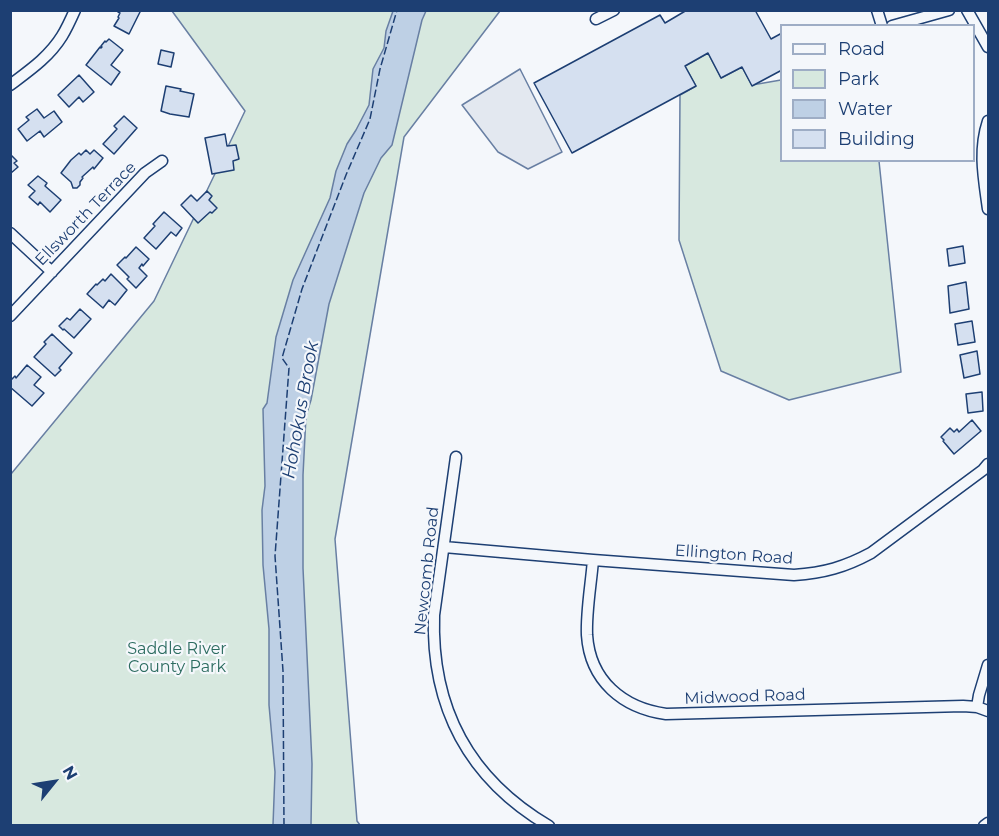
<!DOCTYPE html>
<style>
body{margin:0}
#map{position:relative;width:999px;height:836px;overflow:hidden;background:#f4f7fb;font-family:Montserrat,sans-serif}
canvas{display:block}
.frame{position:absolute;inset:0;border:12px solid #1d3f73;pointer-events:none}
.legend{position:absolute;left:780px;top:24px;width:195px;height:138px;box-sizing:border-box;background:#f4f7fb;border:2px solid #9eadc5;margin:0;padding:8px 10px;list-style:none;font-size:18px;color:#1d3f73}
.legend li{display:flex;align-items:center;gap:12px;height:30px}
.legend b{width:30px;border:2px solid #9eadc5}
.north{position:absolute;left:24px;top:752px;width:60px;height:60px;-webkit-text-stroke:4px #f4f7fb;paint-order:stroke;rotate:60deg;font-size:16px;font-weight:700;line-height:24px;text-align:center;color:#1d3f73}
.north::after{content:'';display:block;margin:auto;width:21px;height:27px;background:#1d3f73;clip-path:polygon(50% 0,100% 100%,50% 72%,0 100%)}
</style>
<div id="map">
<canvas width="999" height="836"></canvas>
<div class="frame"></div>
<ul class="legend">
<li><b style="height:8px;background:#f4f7fb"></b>Road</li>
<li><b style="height:16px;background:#d7e8df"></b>Park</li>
<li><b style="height:16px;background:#bed0e5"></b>Water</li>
<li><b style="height:16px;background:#d5e0f0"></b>Building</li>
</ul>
<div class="north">N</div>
</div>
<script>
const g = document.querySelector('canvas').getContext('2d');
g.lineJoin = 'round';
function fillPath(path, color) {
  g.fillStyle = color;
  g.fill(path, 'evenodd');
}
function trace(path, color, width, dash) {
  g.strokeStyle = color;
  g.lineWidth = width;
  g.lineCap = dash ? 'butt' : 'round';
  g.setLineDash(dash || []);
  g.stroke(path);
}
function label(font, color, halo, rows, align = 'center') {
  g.font = font + ' Montserrat,sans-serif';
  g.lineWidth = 4.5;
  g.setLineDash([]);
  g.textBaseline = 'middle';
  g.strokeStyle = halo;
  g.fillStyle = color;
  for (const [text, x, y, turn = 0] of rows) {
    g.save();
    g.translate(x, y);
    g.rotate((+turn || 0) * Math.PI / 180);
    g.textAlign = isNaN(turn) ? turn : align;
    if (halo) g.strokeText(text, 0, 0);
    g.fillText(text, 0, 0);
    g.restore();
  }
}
const green = new Path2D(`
 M 172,11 L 500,11 L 404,137 L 335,539 L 357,821 L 360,825 L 11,826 L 11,474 L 154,301 L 245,111 Z
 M 708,53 L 721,78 L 742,67 L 752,85 L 781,80 L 782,160 L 879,161 L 901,372 L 789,400 L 721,371 L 679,240 L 680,95 L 696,86 L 685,66 Z`);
fillPath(green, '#d7e8df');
trace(green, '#687fa3', 1.5);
const parking = new Path2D(`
 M 520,69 L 562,152 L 528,169 L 498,152 L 462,105 Z`);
fillPath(parking, '#e3e8f0');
trace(parking, '#687fa3', 1.5);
const water = new Path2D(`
 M 393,11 L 426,11 L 422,20 L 392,145 L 381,158 L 364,193 L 329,304 L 311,400 L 306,416 L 303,475 L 303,568 L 312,764 L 311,825 L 273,825 L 275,772 L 269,705 L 269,629 L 263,565 L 262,510 L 265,486 L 263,409 L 267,403 L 276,337 L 293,280 L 330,198 L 336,171 L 347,144 L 356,130 L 369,105 L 373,69 L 384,48 L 386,31 Z`);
fillPath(water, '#bed0e5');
trace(water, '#687fa3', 1.5);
const building = new Path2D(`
 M 119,10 L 141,10 L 129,34 L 114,26 L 119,18 L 118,17 L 120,13 L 118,12 Z
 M 687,10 L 755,10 L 771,39 L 782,33 L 782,70 L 752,86 L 742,67 L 721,78 L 708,53 L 685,66 L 696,86 L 572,153 L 534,83 L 660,15 L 665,23 Z
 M 109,39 L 123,50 L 111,65 L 120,72 L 111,85 L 86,65 L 100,47 L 101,48 L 102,47 L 101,46 L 105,41 L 106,42 Z
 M 161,50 L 174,53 L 171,67 L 158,64 Z
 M 79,75 L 94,92 L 83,102 L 79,97 L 69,107 L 58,95 Z
 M 166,86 L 181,89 L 180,91 L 194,94 L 189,117 L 170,114 L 161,111 Z
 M 37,109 L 44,118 L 54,111 L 62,122 L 44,137 L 40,131 L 27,141 L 18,129 L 29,120 L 26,117 Z
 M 124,116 L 137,128 L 114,154 L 103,144 L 117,129 L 114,126 Z
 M 225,134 L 227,146 L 236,145 L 239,159 L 233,161 L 234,170 L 212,174 L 205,138 Z
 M 86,150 L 90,154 L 94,150 L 103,158 L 94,169 L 93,167 L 82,177 L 83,178 L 80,182 L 80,185 L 77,188 L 73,188 L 71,182 L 61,173 L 71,160 L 79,153 L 81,155 Z
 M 10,154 L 17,161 L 14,163 L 18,167 L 11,173 Z
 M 38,176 L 47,183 L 45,186 L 61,200 L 50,212 L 40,202 L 38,205 L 29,197 L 35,191 L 28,185 Z
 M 207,191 L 212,196 L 209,200 L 217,208 L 212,213 L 210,212 L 198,223 L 181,205 L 191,195 L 197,201 Z
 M 164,212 L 182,228 L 176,236 L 171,232 L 156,249 L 144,238 L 155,226 L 153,224 Z
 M 963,246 L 965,263 L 949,266 L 947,249 Z
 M 136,247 L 149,259 L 143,266 L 142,264 L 139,268 L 147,276 L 136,288 L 127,279 L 129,277 L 117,265 L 125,257 L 126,258 Z
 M 111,274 L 127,290 L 115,305 L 109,300 L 103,308 L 87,294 L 96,284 L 97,285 L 103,279 L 105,281 Z
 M 966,282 L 969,309 L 950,313 L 948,286 Z
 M 80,309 L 91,319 L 74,338 L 64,329 L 63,330 L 59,326 L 67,318 L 70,320 Z
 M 972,321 L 975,342 L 958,345 L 955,324 Z
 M 52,334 L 72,353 L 59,368 L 61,370 L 55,376 L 34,357 L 46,344 L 44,342 Z
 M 977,351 L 980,374 L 964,378 L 960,355 Z
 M 27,365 L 41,377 L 34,385 L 44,393 L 32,406 L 10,387 L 10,381 L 15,376 L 16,378 Z
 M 982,392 L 983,411 L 968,413 L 966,394 Z
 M 972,420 L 981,431 L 954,454 L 943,441 L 944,440 L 941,437 L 950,428 L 954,432 L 957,429 L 959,432 Z`);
fillPath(building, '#d5e0f0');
trace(building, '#1d3f73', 1.5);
const street = new Path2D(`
 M 877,10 L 882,26
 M 967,10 L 988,47
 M 596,19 L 614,10
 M 892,26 L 949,10
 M 10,85 C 30,70 49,57 62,36 C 67,28 71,19 75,10
 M 988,121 C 978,151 984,179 988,209
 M 10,233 L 52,272
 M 10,316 L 145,173 L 162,161
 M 456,457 L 434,615 C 431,707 469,779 549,826
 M 444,547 L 593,560 L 794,575 C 824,573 845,567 871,553 L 983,470 L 988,464
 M 593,560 C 591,585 586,611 587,635 C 590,681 623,708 666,714 L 963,706 L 977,707 L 988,711
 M 977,707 L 979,695 L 988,665
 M 984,826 L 988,823`);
trace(street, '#1d3f73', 13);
trace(street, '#f4f7fb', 10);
trace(new Path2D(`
 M 284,826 L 283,671 L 275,556 L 289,368 L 282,358 L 302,289 L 346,175 L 370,119 L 380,69 L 397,10`), '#1d3f73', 1.5, [8, 3]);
label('16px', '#1d3f73', '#f4f7fb', [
 ["Ellsworth Terrace",86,214,-46],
 ["Ellington Road",734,555,4],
 ["Newcomb Road",427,571,-84],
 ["Midwood Road",745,697,-2]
]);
label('16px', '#2c6c60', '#f4f7fb', [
 ["Saddle River",177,649],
 ["County Park",177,667]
]);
label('italic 18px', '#1d3f73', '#f4f7fb', [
 ["Hohokus Brook",301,410,-80]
]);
</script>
